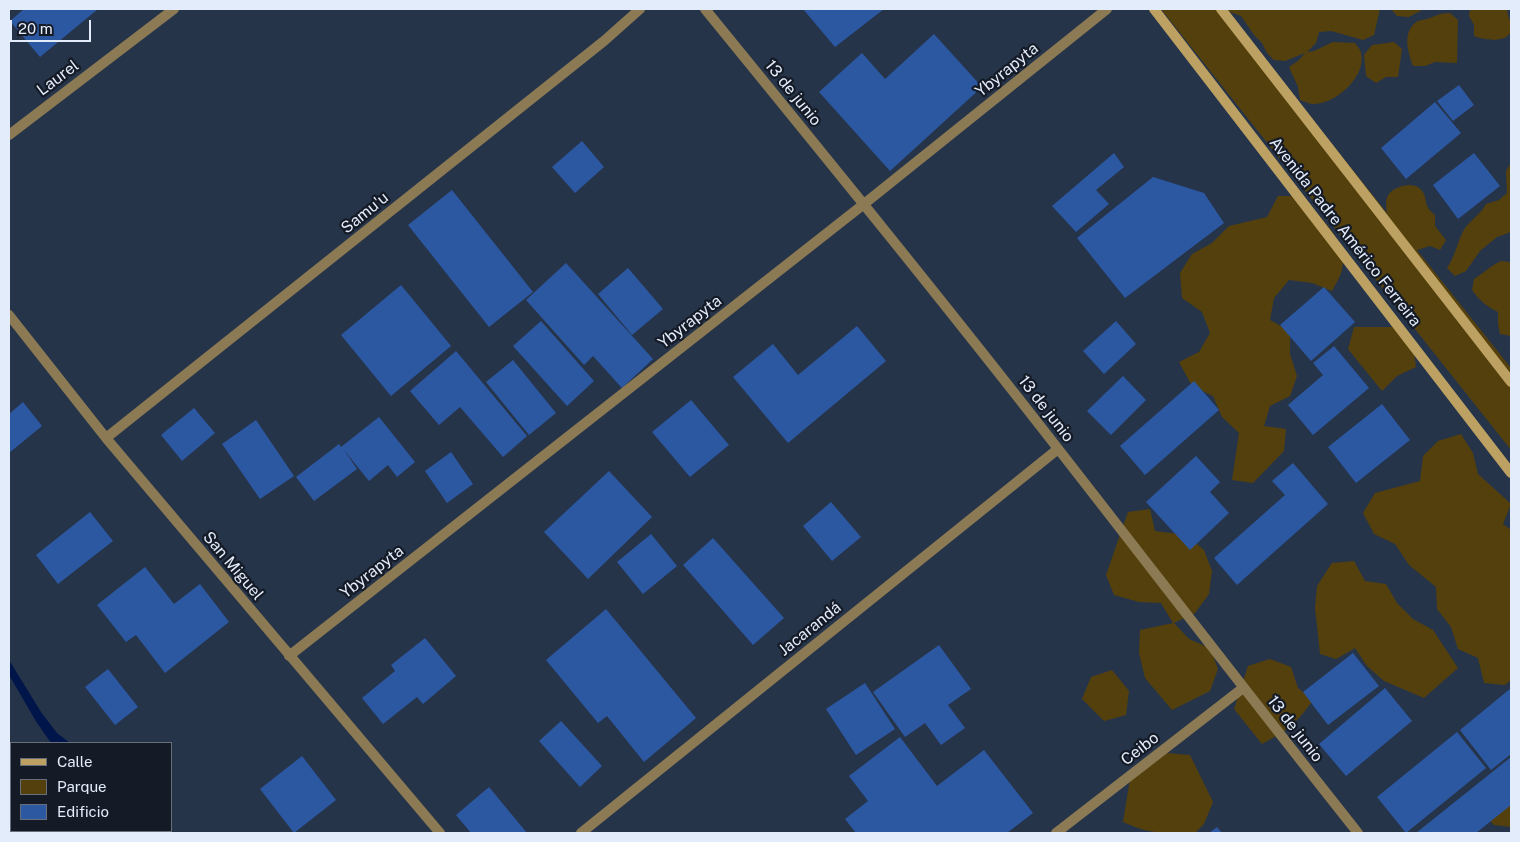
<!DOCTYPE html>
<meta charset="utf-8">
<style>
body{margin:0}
#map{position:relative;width:1520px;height:842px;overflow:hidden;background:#26344a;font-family:"Public Sans",sans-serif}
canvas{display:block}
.frame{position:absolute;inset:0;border:10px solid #e3ecfb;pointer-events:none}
.legend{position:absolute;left:10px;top:742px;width:162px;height:90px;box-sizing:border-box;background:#151b26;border:1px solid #676f7b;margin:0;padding:6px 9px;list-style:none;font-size:15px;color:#e3ecfb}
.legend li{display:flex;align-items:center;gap:10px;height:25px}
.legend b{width:25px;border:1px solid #676f7b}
.scale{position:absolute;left:10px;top:20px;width:81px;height:22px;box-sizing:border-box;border:2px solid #e3ecfb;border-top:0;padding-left:6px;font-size:15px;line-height:18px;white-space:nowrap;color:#e3ecfb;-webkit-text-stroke:4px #151b26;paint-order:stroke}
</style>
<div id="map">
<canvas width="1520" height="842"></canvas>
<div class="frame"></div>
<ul class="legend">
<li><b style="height:6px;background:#bca162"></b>Calle</li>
<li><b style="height:14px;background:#54400c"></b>Parque</li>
<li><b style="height:14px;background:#2c58a2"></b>Edificio</li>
</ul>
<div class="scale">20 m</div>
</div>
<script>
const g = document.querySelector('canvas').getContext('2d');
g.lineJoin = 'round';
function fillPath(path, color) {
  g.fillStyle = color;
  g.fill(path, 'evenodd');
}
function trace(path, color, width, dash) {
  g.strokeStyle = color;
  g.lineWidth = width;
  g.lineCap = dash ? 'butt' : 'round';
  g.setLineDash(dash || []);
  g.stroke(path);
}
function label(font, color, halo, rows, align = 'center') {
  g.font = font + ' "Public Sans",sans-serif';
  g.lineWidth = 4.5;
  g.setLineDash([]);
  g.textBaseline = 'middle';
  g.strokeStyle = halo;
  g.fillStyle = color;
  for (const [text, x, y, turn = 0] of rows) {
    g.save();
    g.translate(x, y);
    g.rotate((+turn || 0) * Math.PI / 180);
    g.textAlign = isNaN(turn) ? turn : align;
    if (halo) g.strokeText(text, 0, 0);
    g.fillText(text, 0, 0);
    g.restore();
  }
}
fillPath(new Path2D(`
 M 1161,9 L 1224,9 L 1387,213 C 1386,207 1385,199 1389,194 C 1396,186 1411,182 1419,188 C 1426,193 1425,200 1427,206 C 1429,210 1432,213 1435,215 L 1435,226 L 1446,240 L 1440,250 L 1430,246 L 1417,250 L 1511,368 L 1511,450 Z
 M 1227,9 L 1380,9 L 1374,35 L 1363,40 L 1331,31 L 1319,32 L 1316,43 L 1307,52 L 1314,51 L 1333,42 L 1355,43 C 1357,46 1361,50 1361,53 C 1367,77 1334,106 1311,104 C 1308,103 1303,101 1300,100 L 1298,87 L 1289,67 L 1299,60 L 1305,53 L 1285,61 L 1274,60 L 1267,53 L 1262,43 L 1254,35 L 1241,16 L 1230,12 Z
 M 1391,9 L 1424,9 L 1409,17 L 1397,16 Z
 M 1470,9 L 1507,9 C 1507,15 1510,19 1511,24 C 1515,44 1486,41 1474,36 L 1474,25 L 1469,16 Z
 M 1450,13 L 1458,20 L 1457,63 L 1435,62 L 1425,66 L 1413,66 C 1408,52 1402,33 1416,22 C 1419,20 1423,20 1427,19 C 1436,16 1439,13 1450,13 Z
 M 1394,42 L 1402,49 L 1398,77 L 1386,77 L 1376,83 L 1366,76 L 1364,55 L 1372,45 Z
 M 1511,163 L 1511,232 L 1497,237 L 1480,251 L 1466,271 L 1455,276 L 1447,268 C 1456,255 1458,239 1465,228 C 1472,219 1480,215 1486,204 L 1499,200 L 1507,193 L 1506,171 Z
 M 1278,196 L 1300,196 C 1318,215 1352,243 1341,273 C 1339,279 1335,285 1332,291 L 1312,283 L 1289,280 L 1274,298 L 1270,320 L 1290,331 L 1290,354 L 1297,376 L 1290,396 L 1270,406 L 1264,426 L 1286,429 L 1284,451 L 1253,483 L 1232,480 L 1239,433 L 1222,417 L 1213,396 L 1192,386 L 1179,362 L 1199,352 L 1210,333 L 1202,312 L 1182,298 L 1180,273 L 1192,254 L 1212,243 L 1229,226 L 1267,217 Z
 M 1501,261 L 1511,262 L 1511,336 L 1500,334 L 1498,324 L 1498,312 C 1486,306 1479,300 1472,290 L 1474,279 C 1484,273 1490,266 1501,261 Z
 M 1354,327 L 1397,327 L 1413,346 L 1416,367 L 1397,376 L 1382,391 L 1348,349 Z
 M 1461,434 L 1473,453 L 1478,474 L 1511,504 L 1503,524 L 1511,530 L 1511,680 L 1505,685 L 1484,683 L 1478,658 L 1458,649 L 1451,627 L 1437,609 L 1436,587 L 1409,565 L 1395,544 L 1374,534 L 1363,513 L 1375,493 L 1420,481 L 1423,456 L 1438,441 Z
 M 1150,509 L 1155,531 L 1186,535 L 1204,550 L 1212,571 L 1209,594 L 1195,613 L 1174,623 L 1189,639 L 1210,648 L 1218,669 L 1210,691 L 1172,710 L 1145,678 L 1139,653 L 1140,630 L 1173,623 L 1161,603 L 1139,602 L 1114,595 L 1106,575 L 1128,512 Z
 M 1354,561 L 1365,581 L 1386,584 L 1397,603 L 1413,619 L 1433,630 L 1458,668 L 1424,698 L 1384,681 L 1367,666 L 1355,648 L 1336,659 L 1320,654 L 1315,608 L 1317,586 L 1332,563 Z
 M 1270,659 L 1291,667 L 1298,688 L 1313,700 C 1297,723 1287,731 1262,744 L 1234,709 L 1248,666 Z
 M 1112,670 L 1129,691 L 1126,715 L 1104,721 L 1082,699 L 1091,677 Z
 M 1167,753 L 1190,755 L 1213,802 L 1204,824 L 1195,833 C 1164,833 1152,835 1123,822 L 1130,779 Z
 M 1511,805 L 1511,827 L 1494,825 L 1478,808 Z`), '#54400c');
fillPath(new Path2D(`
 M 9,660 L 41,712 L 57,733 L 70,743 L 51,743 L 37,723 L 9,675 Z`), '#00164a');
fillPath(new Path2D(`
 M 24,9 L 98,9 L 40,57 L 10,21 Z
 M 803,9 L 884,9 L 835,47 Z
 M 934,34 L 982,87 L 890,171 L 819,92 L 862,53 L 885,79 Z
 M 1459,85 L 1474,105 L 1453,121 L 1437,101 Z
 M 1435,102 L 1461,133 L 1406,179 L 1381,148 Z
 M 582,141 L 604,167 L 575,193 L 552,167 Z
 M 1114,153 L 1124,167 L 1096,190 L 1109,204 L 1076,232 L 1052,206 Z
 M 1474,153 L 1500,186 L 1458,219 L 1433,185 Z
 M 1153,177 L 1204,193 L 1224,223 L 1125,298 L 1077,238 Z
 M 452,190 L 533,292 L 489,327 L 408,225 Z
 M 566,263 L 653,359 L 622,388 L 593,356 L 584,365 L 526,300 Z
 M 628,268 L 663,309 L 632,335 L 598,294 Z
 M 401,285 L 451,346 L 391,396 L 341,335 Z
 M 1324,287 L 1355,322 L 1311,361 L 1280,325 Z
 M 541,321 L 594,381 L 567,406 L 513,346 Z
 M 1116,321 L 1136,344 L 1104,374 L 1083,351 Z
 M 857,326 L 886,361 L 788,443 L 733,377 L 773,344 L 798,375 Z
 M 1334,346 L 1369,388 L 1313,435 L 1288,405 L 1323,375 L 1313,363 Z
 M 456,351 L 527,436 L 503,457 L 460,407 L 439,425 L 410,391 Z
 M 513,360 L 556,413 L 529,435 L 486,382 Z
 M 1123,376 L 1146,400 L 1111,435 L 1087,411 Z
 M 1194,381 L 1219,410 L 1145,475 L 1120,446 Z
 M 691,400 L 729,445 L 690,477 L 652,432 Z
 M 23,402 L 42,426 L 9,453 L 9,414 Z
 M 1382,404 L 1410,440 L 1356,483 L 1328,447 Z
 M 194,408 L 215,433 L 182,461 L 161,435 Z
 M 379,417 L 415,462 L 397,477 L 388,465 L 369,481 L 344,450 L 357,469 L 314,501 L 296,477 L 339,444 L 341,447 Z
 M 256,420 L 294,476 L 260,499 L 222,444 Z
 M 451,452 L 473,484 L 447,503 L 425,471 Z
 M 1196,456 L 1220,482 L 1210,492 L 1229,513 L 1190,550 L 1146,502 Z
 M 1293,463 L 1328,504 L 1237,585 L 1214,558 L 1285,495 L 1272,481 Z
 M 609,471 L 652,517 L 588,579 L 544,532 Z
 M 831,502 L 861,537 L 832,561 L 803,526 Z
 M 90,512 L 113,541 L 58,584 L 36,555 Z
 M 651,534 L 677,566 L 643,594 L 617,562 Z
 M 713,538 L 784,618 L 753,645 L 683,565 Z
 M 145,567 L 174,604 L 200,584 L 229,622 L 165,673 L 136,635 L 126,642 L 97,605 Z
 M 606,609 L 696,718 L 644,762 L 607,716 L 598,723 L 546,660 Z
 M 425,638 L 456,676 L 423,704 L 417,697 L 383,724 L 362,698 L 395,671 L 391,665 Z
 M 939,645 L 971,689 L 948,705 L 965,728 L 941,745 L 925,723 L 905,737 L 873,692 Z
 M 1353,653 L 1379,686 L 1328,725 L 1303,692 Z
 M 108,669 L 138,707 L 115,725 L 85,687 Z
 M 865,683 L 895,729 L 856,755 L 826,709 Z
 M 1385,688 L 1412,721 L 1346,776 L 1319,744 Z
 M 1511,688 L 1511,754 L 1491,770 L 1460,730 Z
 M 561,721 L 602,766 L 580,787 L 539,741 Z
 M 1457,732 L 1486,768 L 1406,833 L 1377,797 Z
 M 900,737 L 937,786 L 984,750 L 1033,813 L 1007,833 L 856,833 L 845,819 L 868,801 L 849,776 Z
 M 302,756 L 336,800 L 294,833 L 260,789 Z
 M 1511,757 L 1511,805 L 1476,833 L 1416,833 Z
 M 489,787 L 527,833 L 471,833 L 456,815 Z
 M 1217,827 L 1222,833 L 1209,833 Z`), '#2c58a2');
trace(new Path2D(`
 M 705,9 C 824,155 943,301 1059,450 C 1159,578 1257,706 1358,833
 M 9,135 L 174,9
 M 9,315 L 106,438 L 440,833
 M 106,438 L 604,41 L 640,9
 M 289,656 L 864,204 L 1107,9
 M 581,833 L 1058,449
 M 1056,833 L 1243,688`), '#8b7a53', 10);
trace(new Path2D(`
 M 1154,9 L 1511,473
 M 1221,9 L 1511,382`), '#bca162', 10);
label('16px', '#e3ecfb', '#151b26', [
 ["Ybyrapyta",1007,70,-39],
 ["Laurel",58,78,-37],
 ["13 de junio",793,93,51],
 ["Samu'u",365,213,-39],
 ["Avenida Padre Américo Ferreira",1345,232,52],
 ["Ybyrapyta",690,322,-38],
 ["13 de junio",1046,409,52],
 ["San Miguel",233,566,50],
 ["Ybyrapyta",372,572,-38],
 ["Jacarandá",810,629,-39],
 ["13 de junio",1295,729,52],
 ["Ceibo",1140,749,-38]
]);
</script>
